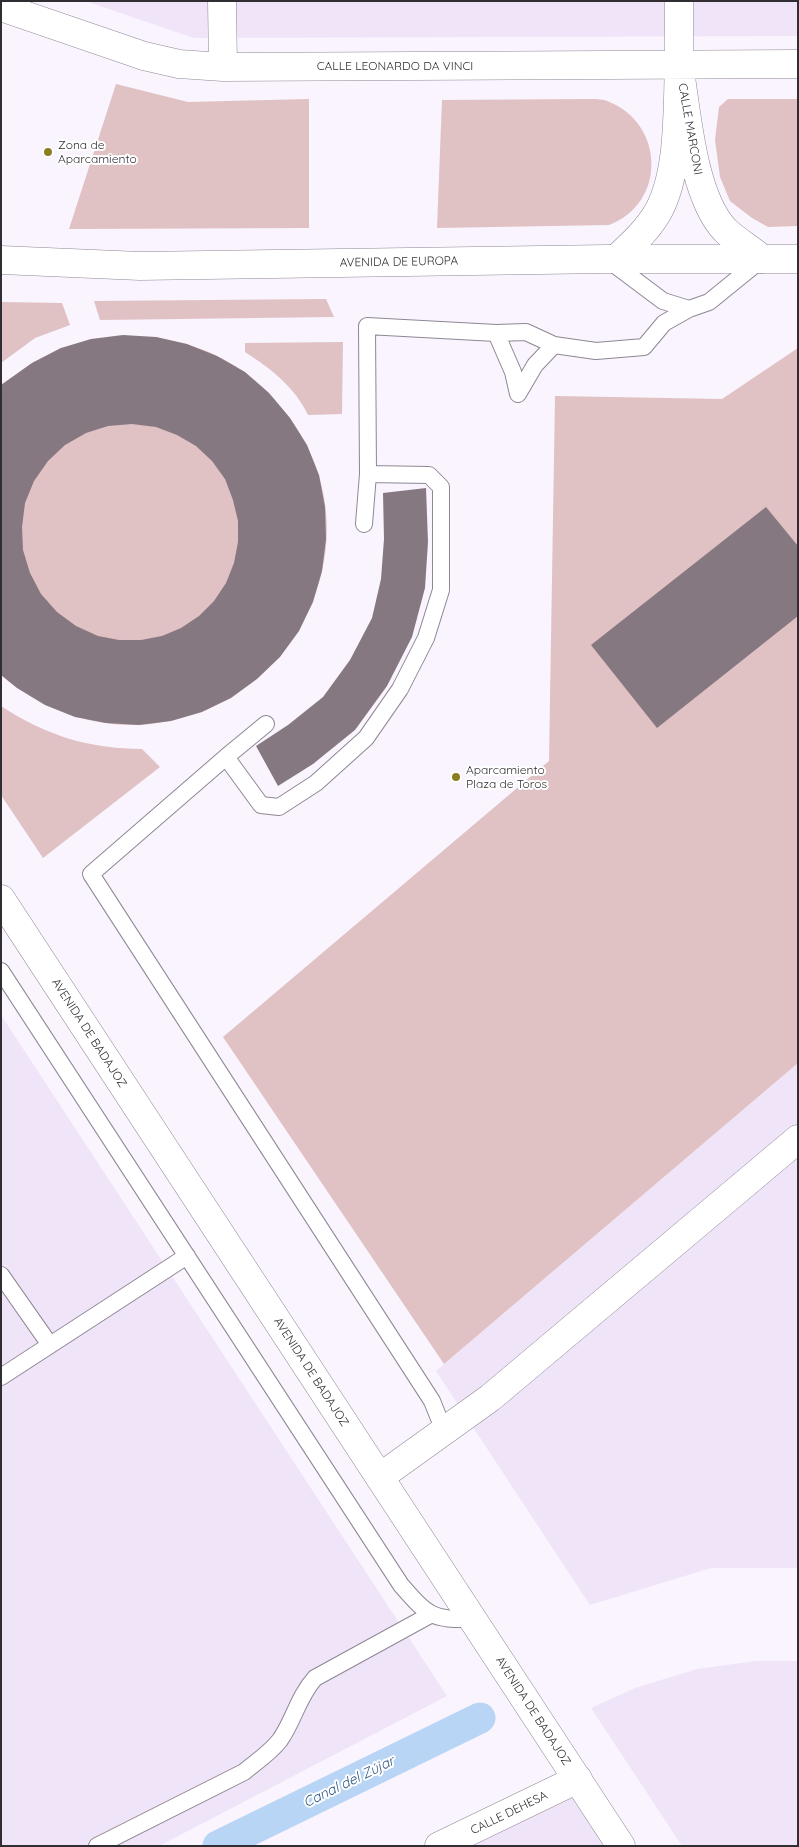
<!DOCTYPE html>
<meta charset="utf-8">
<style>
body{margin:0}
#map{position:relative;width:799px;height:1847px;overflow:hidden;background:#f9f4fd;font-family:Quicksand,sans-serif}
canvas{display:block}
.frame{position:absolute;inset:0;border:2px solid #312e33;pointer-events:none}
</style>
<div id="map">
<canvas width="799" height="1847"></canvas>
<div class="frame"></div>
</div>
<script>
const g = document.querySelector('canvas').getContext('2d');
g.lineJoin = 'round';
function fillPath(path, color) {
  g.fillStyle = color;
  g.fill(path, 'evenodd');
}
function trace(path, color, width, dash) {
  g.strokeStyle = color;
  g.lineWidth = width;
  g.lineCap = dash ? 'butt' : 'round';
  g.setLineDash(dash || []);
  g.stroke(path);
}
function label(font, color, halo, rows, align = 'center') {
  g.font = font + ' Quicksand,sans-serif';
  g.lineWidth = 4;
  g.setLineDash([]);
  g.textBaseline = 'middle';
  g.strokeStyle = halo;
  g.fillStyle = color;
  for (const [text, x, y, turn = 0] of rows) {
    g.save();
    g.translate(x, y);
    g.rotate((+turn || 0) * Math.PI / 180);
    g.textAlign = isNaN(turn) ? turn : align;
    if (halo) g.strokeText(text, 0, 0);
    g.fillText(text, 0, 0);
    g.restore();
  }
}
fillPath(new Path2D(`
 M 85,1 L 798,1 L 798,36 L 194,38 Z
 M 1,1015 L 447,1696 L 159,1846 L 1,1846 Z
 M 798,1063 L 798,1568 L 711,1568 L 590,1605 L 436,1371 Z
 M 756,1661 L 798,1661 L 798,1846 L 682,1846 L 591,1708 L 635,1688 L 697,1669 Z
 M 578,1779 L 621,1846 L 439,1846 Z`), '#f0e4f9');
fillPath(new Path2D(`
 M 116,84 L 188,102 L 309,99 L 309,228 L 69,229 Z
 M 588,99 C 594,99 602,99 607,101 C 665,123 667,203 609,225 L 437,228 L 442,100 Z
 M 728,99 L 798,99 L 798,226 L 768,227 L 752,218 L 730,201 L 720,177 L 715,140 L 719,107 Z
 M 326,299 L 334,317 L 100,320 L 94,301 Z
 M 1,302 L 62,303 L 70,325 L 35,338 L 1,363 Z
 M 156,337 C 177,342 198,346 217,356 C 242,368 264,386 281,407 C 383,528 304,705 151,724 C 96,730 43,710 1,675 L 1,385 L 32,363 L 61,348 Z
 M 343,342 L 342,414 L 308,415 C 295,387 270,368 245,352 L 245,343 Z
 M 798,348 L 798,1063 L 444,1364 L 223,1037 L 549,761 L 555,396 L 722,399 Z
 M 1,706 C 45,735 89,749 142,749 L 160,767 L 43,858 L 1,795 Z`), '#e0c1c4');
trace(new Path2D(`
 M 218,1846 L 480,1718`), '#b9d5f6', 31);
fillPath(new Path2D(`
 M 123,335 L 156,337 L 187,344 L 217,356 L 245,372 L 269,393 L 290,418 L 307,445 L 319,475 L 325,507 L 326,539 L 322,571 L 313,602 L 299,631 L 280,657 L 257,679 L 231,698 L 202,712 L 171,721 L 139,725 L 106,723 L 75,717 L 45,705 L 17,688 L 1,675 L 1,385 L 32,363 L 61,348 L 91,339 ZM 132,424 L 156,427 L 177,435 L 196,446 L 212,461 L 225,479 L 233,500 L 238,521 L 238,542 L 234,563 L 226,583 L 214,601 L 199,616 L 181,628 L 162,636 L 141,640 L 119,640 L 98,636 L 76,626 L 57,612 L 41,594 L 30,573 L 23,550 L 22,527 L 25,503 L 34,481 L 48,461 L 65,445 L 86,433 L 108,426 Z
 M 426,488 L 428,542 L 425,588 L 412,637 L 387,686 L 355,730 L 313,764 L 278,786 L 256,746 L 288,725 L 323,697 L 350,660 L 372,618 L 381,579 L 384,539 L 383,493 Z
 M 766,507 L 798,546 L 798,616 L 657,728 L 591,645 Z`), '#867880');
const lane = new Path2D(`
 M 607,259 L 663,301 L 689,309 L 709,302 L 762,259
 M 496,333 L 513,372 L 518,394
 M 518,394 L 535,365 L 554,345
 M 368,474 L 429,475 L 441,487 L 441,590 L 426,638 L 400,689 L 366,738 L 316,783 L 279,807 L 261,805 L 226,757 L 91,874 L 432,1401 L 444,1431
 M 364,524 L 368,474 L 367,326 L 496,333 L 526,332 L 554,345 L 596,351 L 644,347 L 664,323 L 689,309
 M 226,757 L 266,724
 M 1,971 L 401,1585 C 428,1616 432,1620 473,1619
 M 1,1275 L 50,1345
 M 1,1377 L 187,1256
 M 97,1846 L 244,1772 C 256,1762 270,1753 280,1740 C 294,1720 298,1697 315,1678 L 430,1615`);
const street = new Path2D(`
 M 222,1 L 223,67
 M 679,1 L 679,65
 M 1,7 L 144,56 L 179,64 L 223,67 L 798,64
 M 616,259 C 632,244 648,230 659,210 C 680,170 677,108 679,65 C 687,111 692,195 725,230 C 736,241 751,249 762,259
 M 380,1477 L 490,1398 L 798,1139
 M 439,1846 L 578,1779`);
const secondary = new Path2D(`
 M 1,260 L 140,266 L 607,259 L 798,259
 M 1,899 L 621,1846`);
trace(lane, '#8e8794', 18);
trace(street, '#8e8794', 29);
trace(secondary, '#8e8794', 29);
trace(lane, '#fff', 16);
trace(street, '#fff', 28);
trace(secondary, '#fff', 28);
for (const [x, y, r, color] of [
 [48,152,5,"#8c7d23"],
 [456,777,5,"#8c7d23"]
]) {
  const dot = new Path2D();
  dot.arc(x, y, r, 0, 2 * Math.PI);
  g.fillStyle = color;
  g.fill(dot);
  trace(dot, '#fff', 2);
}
label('12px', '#312e33', '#fff', [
 ["CALLE LEONARDO DA VINCI",395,66],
 ["CALLE MARCONI",690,129,80],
 ["AVENIDA DE EUROPA",399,262,-1],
 ["AVENIDA DE BADAJOZ",89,1033,57],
 ["AVENIDA DE BADAJOZ",311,1372,57],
 ["AVENIDA DE BADAJOZ",533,1711,57],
 ["CALLE DEHESA",509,1813,-26]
]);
label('12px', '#312e33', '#fff', [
 ["Zona de",58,145],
 ["Aparcamiento",58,159],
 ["Aparcamiento",466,770],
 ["Plaza de Toros",466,784]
], 'left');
label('italic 14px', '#315985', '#fff', [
 ["Canal del Zújar",349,1782,-26]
]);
</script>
